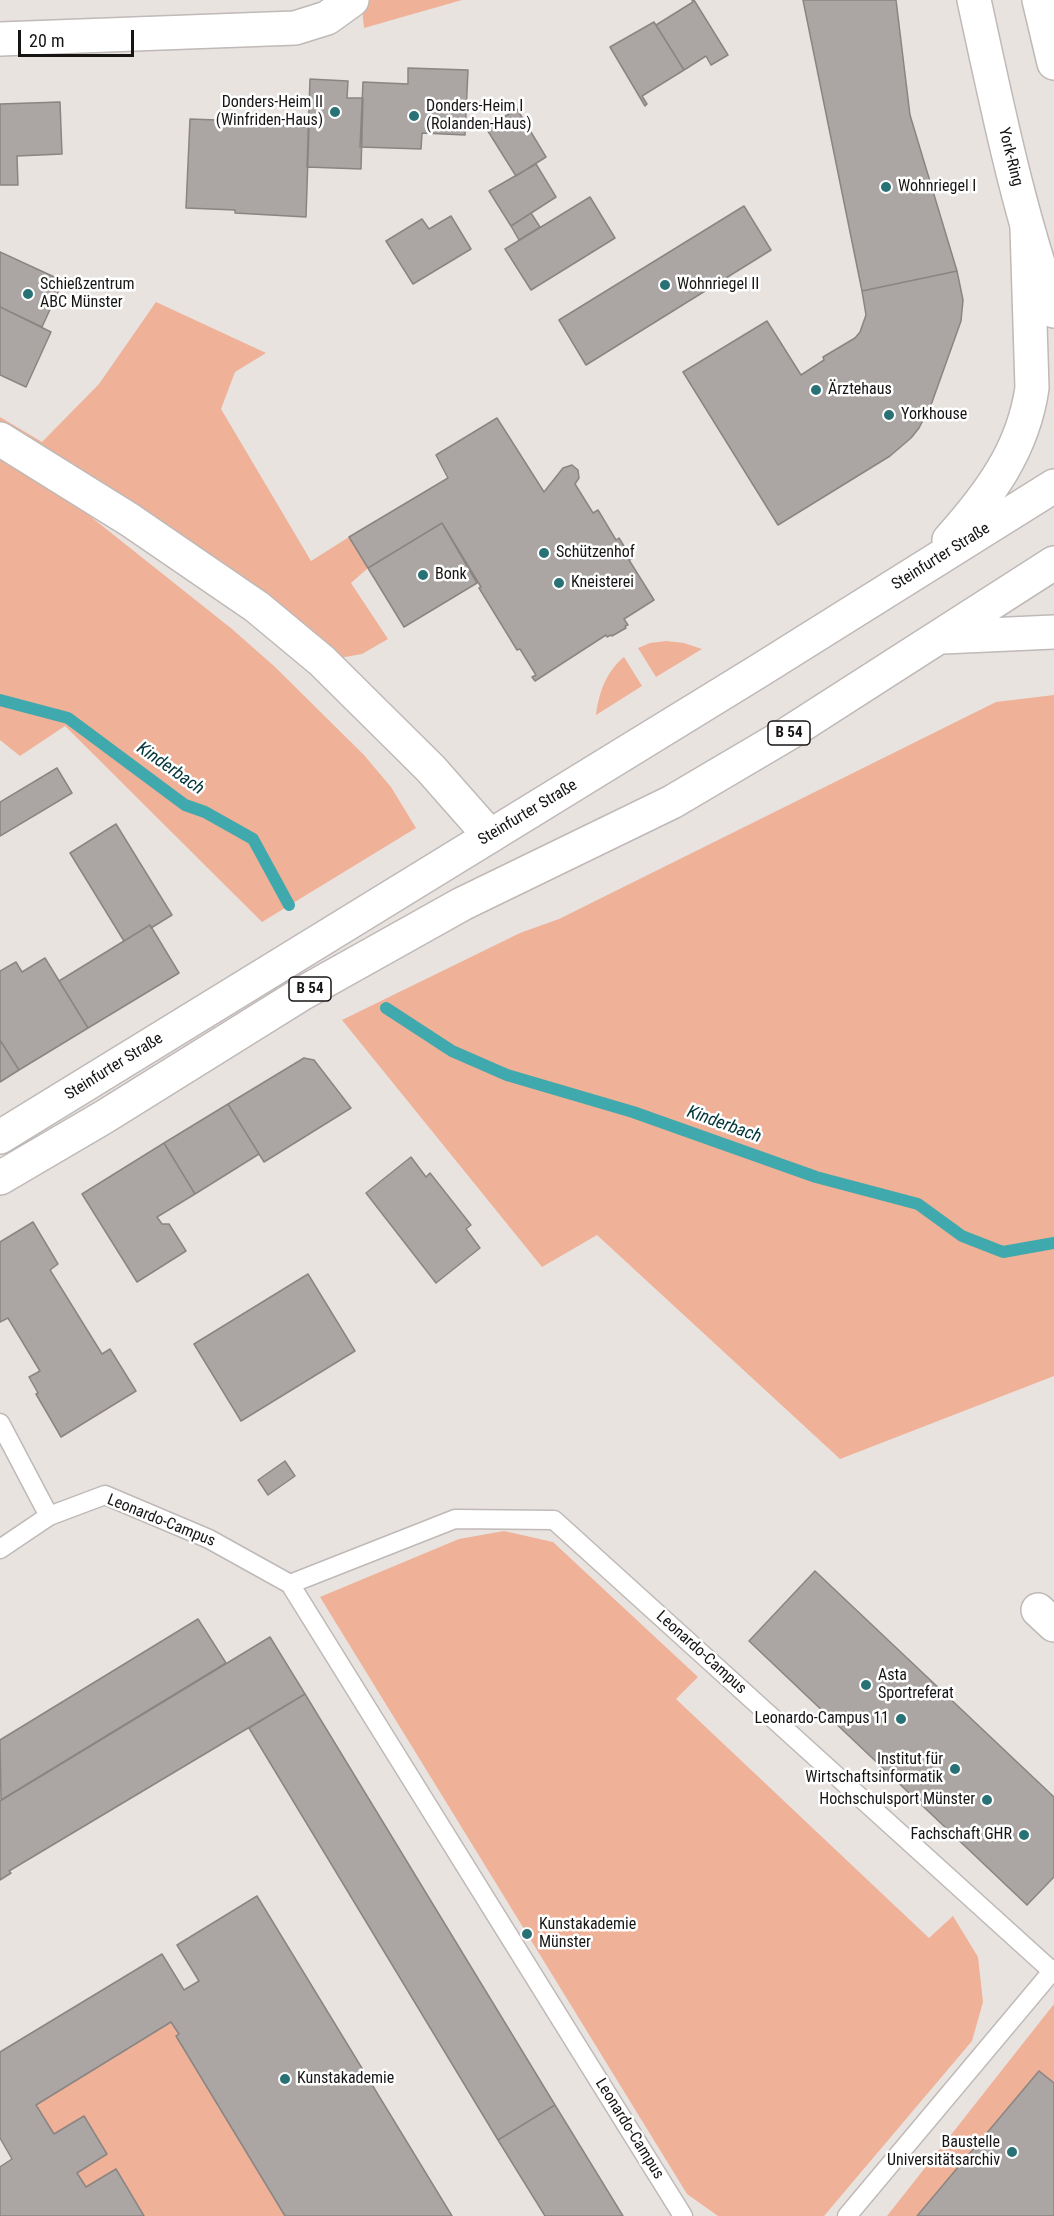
<!DOCTYPE html>
<meta charset="utf-8">
<style>
body{margin:0}
#map{position:relative;width:1054px;height:2216px;overflow:hidden;background:#e9e3e0;font-family:"Roboto Condensed",sans-serif}
canvas{display:block}
.scale{position:absolute;left:18px;top:30px;width:116px;height:27px;box-sizing:border-box;border:3px solid #171514;border-top:0;padding-left:8px;font-size:18px;line-height:21px;white-space:nowrap;color:#171514;-webkit-text-stroke:4px #fff;paint-order:stroke}
</style>
<div id="map">
<canvas width="1054" height="2216"></canvas>
<div class="scale">20 m</div>
</div>
<script>
const g = document.querySelector('canvas').getContext('2d');
g.lineJoin = 'round';
function fillPath(path, color) {
  g.fillStyle = color;
  g.fill(path, 'evenodd');
}
function trace(path, color, width, dash) {
  g.strokeStyle = color;
  g.lineWidth = width;
  g.lineCap = dash ? 'butt' : 'round';
  g.setLineDash(dash || []);
  g.stroke(path);
}
function label(font, color, halo, rows, align = 'center') {
  g.font = font + ' "Roboto Condensed",sans-serif';
  g.lineWidth = 5;
  g.setLineDash([]);
  g.textBaseline = 'middle';
  g.strokeStyle = halo;
  g.fillStyle = color;
  for (const [text, x, y, turn = 0] of rows) {
    g.save();
    g.translate(x, y);
    g.rotate((+turn || 0) * Math.PI / 180);
    g.textAlign = isNaN(turn) ? turn : align;
    if (halo) g.strokeText(text, 0, 0);
    g.fillText(text, 0, 0);
    g.restore();
  }
}
fillPath(new Path2D(`
 M 368,0 L 462,0 L 364,28 L 362,7 Z
 M 156,302 L 266,353 L 235,372 L 221,409 L 311,561 L 349,537 L 368,568 L 351,583 L 388,639 L 362,654 L 322,661 L 0,439 L 0,417 L 42,442 L 99,384 Z
 M 0,458 L 76,505 L 232,629 L 274,666 L 364,755 L 391,787 L 416,828 L 262,922 L 65,726 L 20,756 L 0,740 Z
 M 666,641 L 684,643 L 702,649 L 656,677 L 638,648 L 650,643 Z
 M 624,657 L 642,686 L 596,715 C 599,692 606,672 624,657 Z
 M 1054,695 L 1054,1376 L 840,1459 L 597,1235 L 542,1267 L 342,1020 L 520,933 L 559,919 L 996,702 Z
 M 504,1531 L 553,1542 L 698,1677 L 676,1699 L 929,1938 L 953,1916 L 978,1957 L 983,2002 L 972,2041 L 824,2216 L 718,2216 L 687,2194 L 320,1597 L 459,1539 Z
 M 1054,2004 L 1054,2083 L 1039,2071 L 917,2216 L 887,2216 Z
 M 171,2022 L 179,2034 L 176,2036 L 285,2216 L 144,2216 L 116,2169 L 86,2187 L 77,2173 L 84,2116 L 54,2134 L 36,2105 Z`), '#efb197');
trace(new Path2D(`
 M 0,700 L 68,718 L 185,805 L 205,812 L 253,839 L 289,905
 M 386,1008 L 452,1051 L 507,1075 L 633,1112 L 816,1177 L 918,1204 L 962,1236 L 1003,1252 L 1054,1243`), '#40a9ae', 12);
const building = new Path2D(`
 M 692,0 L 694,0 L 728,55 L 711,65 L 706,56 L 684,70 L 656,25 L 693,2 Z
 M 803,0 L 896,0 L 910,115 L 957,271 L 862,291 Z
 M 654,22 L 684,70 L 642,96 L 647,104 L 645,106 L 610,47 Z
 M 408,68 L 468,70 L 465,135 L 422,133 L 421,149 L 360,147 L 363,82 L 408,84 Z
 M 310,79 L 348,81 L 347,98 L 363,98 L 361,169 L 307,167 Z
 M 60,102 L 62,154 L 17,156 L 18,185 L 0,185 L 0,104 Z
 M 517,109 L 546,157 L 516,176 L 486,128 Z
 M 190,119 L 243,121 L 242,124 L 309,127 L 306,217 L 235,213 L 235,210 L 186,208 Z
 M 536,164 L 556,197 L 511,226 L 489,191 Z
 M 590,197 L 615,238 L 531,290 L 505,249 Z
 M 744,206 L 771,250 L 586,365 L 559,320 Z
 M 531,213 L 540,227 L 519,240 L 511,226 Z
 M 451,216 L 471,249 L 413,284 L 386,241 L 422,219 L 429,229 Z
 M 0,252 L 63,281 L 42,327 L 0,307 Z
 M 957,271 L 963,300 L 961,321 L 931,405 L 919,428 L 911,438 L 890,456 L 778,525 L 683,372 L 767,321 L 801,375 L 824,360 L 823,357 L 855,338 L 860,332 L 866,315 L 862,291 Z
 M 0,307 L 51,332 L 26,387 L 0,375 Z
 M 497,418 L 544,492 L 563,468 L 572,465 L 578,470 L 579,478 L 575,484 L 593,513 L 598,510 L 616,540 L 619,538 L 632,559 L 629,560 L 654,600 L 624,619 L 628,625 L 625,626 L 626,628 L 612,636 L 611,635 L 607,637 L 606,635 L 535,681 L 532,677 L 536,675 L 520,649 L 517,650 L 479,588 L 481,587 L 442,523 L 368,568 L 349,537 L 448,478 L 436,455 Z
 M 442,523 L 477,583 L 404,627 L 368,568 Z
 M 57,768 L 72,793 L 0,836 L 0,802 Z
 M 116,824 L 172,915 L 151,928 L 150,925 L 124,941 L 70,853 Z
 M 150,925 L 179,973 L 88,1028 L 59,981 Z
 M 45,958 L 88,1028 L 19,1070 L 0,1040 L 0,971 L 16,962 L 22,972 Z
 M 0,1040 L 19,1070 L 0,1082 Z
 M 304,1058 L 314,1060 L 351,1108 L 264,1162 L 228,1104 Z
 M 228,1104 L 259,1154 L 195,1194 L 164,1143 Z
 M 164,1143 L 195,1194 L 157,1217 L 162,1224 L 169,1224 L 186,1251 L 137,1282 L 82,1194 Z
 M 411,1157 L 426,1177 L 430,1173 L 471,1225 L 466,1229 L 480,1248 L 436,1283 L 366,1193 Z
 M 33,1222 L 58,1264 L 50,1270 L 102,1354 L 110,1349 L 136,1391 L 61,1437 L 36,1394 L 38,1393 L 29,1377 L 40,1371 L 8,1318 L 0,1322 L 0,1242 Z
 M 308,1274 L 355,1351 L 241,1421 L 194,1344 Z
 M 285,1461 L 295,1476 L 268,1495 L 258,1480 Z
 M 815,1571 L 1054,1797 L 1054,1877 L 1027,1905 L 749,1641 Z
 M 198,1619 L 226,1663 L 1,1800 L 0,1740 Z
 M 270,1637 L 305,1694 L 9,1871 L 11,1873 L 0,1880 L 0,1801 Z
 M 305,1694 L 555,2105 L 498,2140 L 249,1728 Z
 M 257,1896 L 452,2216 L 285,2216 L 176,2036 L 179,2034 L 171,2022 L 36,2105 L 54,2134 L 84,2116 L 107,2154 L 77,2173 L 86,2187 L 116,2169 L 144,2216 L 0,2216 L 0,2167 L 12,2159 L 0,2138 L 0,2052 L 162,1954 L 184,1990 L 199,1981 L 177,1945 Z
 M 1039,2071 L 1054,2083 L 1054,2216 L 917,2216 Z
 M 555,2105 L 623,2216 L 545,2216 L 498,2140 Z`);
fillPath(building, '#aba5a3');
trace(building, '#8a8582', 1.5);
const service = new Path2D(`
 M 0,1423 L 49,1516
 M 0,1549 L 49,1516 L 105,1495 L 209,1539 L 290,1584 L 683,2216
 M 290,1584 L 455,1519 L 554,1520 L 1052,1971
 M 847,2216 L 1054,1969`);
const minor = new Path2D(`
 M 0,39 L 295,28 L 327,18 L 352,0
 M 0,439 L 130,520 L 257,607 L 322,661 L 431,769 L 490,836
 M 1038,1610 L 1054,1625`);
const secondary = new Path2D(`
 M 974,0 C 997,105 1018,210 1054,311
 M 1039,0 L 1054,63`);
const primary = new Path2D(`
 M 949,540 C 990,494 1023,450 1032,388 L 1027,228
 M 943,637 L 1054,632
 M 0,1137 L 757,672 L 1054,486
 M 0,1178 L 104,1117 L 303,993 L 462,904 L 672,802 L 789,733 L 1054,563`);
trace(service, '#bfb9b7', 21);
trace(minor, '#bfb9b7', 36);
trace(secondary, '#bfb9b7', 36);
trace(primary, '#bfb9b7', 36);
trace(service, '#fff', 18);
trace(minor, '#fff', 33);
trace(secondary, '#fff', 33);
trace(primary, '#fff', 33);
for (const [x, y, r, color] of [
 [335,112,6,"#287276"],
 [414,116,6,"#287276"],
 [886,187,6,"#287276"],
 [665,285,6,"#287276"],
 [28,294,6,"#287276"],
 [816,390,6,"#287276"],
 [889,415,6,"#287276"],
 [544,553,6,"#287276"],
 [423,575,6,"#287276"],
 [559,583,6,"#287276"],
 [866,1685,6,"#287276"],
 [901,1719,6,"#287276"],
 [955,1769,6,"#287276"],
 [987,1800,6,"#287276"],
 [1024,1835,6,"#287276"],
 [527,1934,6,"#287276"],
 [285,2079,6,"#287276"],
 [1012,2152,6,"#287276"]
]) {
  const dot = new Path2D();
  dot.arc(x, y, r, 0, 2 * Math.PI);
  g.fillStyle = color;
  g.fill(dot);
  trace(dot, '#fff', 2);
}
for (const [x, y, w] of [
 [789,733,42],
 [310,989,42]
]) {
  const box = new Path2D();
  box.roundRect(x - w / 2, y - 12, w, 24, 4.5);
  g.fillStyle = '#fff';
  g.fill(box);
  trace(box, '#171514', 1.5);
}
label('bold 15px', '#171514', null, [
 ["B 54",789,733],
 ["B 54",310,989]
]);
label('16px', '#171514', '#fff', [
 ["Donders-Heim II",323,103,"right"],
 ["(Winfriden-Haus)",323,121,"right"],
 ["Donders-Heim I",426,107],
 ["(Rolanden-Haus)",426,125],
 ["Wohnriegel I",898,187],
 ["Schießzentrum",40,285],
 ["ABC Münster",40,303],
 ["Wohnriegel II",677,285],
 ["Ärztehaus",828,390],
 ["Yorkhouse",901,415],
 ["Schützenhof",556,553],
 ["Bonk",435,575],
 ["Kneisterei",571,583],
 ["Asta",878,1676],
 ["Sportreferat",878,1694],
 ["Leonardo-Campus 11",889,1719,"right"],
 ["Institut für",943,1760,"right"],
 ["Wirtschaftsinformatik",943,1778,"right"],
 ["Hochschulsport Münster",975,1800,"right"],
 ["Fachschaft GHR",1012,1835,"right"],
 ["Kunstakademie",539,1925],
 ["Münster",539,1943],
 ["Kunstakademie",297,2079],
 ["Baustelle",1000,2143,"right"],
 ["Universitätsarchiv",1000,2161,"right"]
], 'left');
label('16px', '#171514', '#fff', [
 ["York-Ring",1010,157,76],
 ["Steinfurter Straße",941,557,-32],
 ["Steinfurter Straße",528,813,-31],
 ["Steinfurter Straße",114,1067,-32],
 ["Leonardo-Campus",161,1521,22],
 ["Leonardo-Campus",701,1653,42],
 ["Leonardo-Campus",629,2129,58]
]);
label('italic 18px', '#033638', '#fff', [
 ["Kinderbach",170,769,35],
 ["Kinderbach",724,1125,20]
]);
</script>
